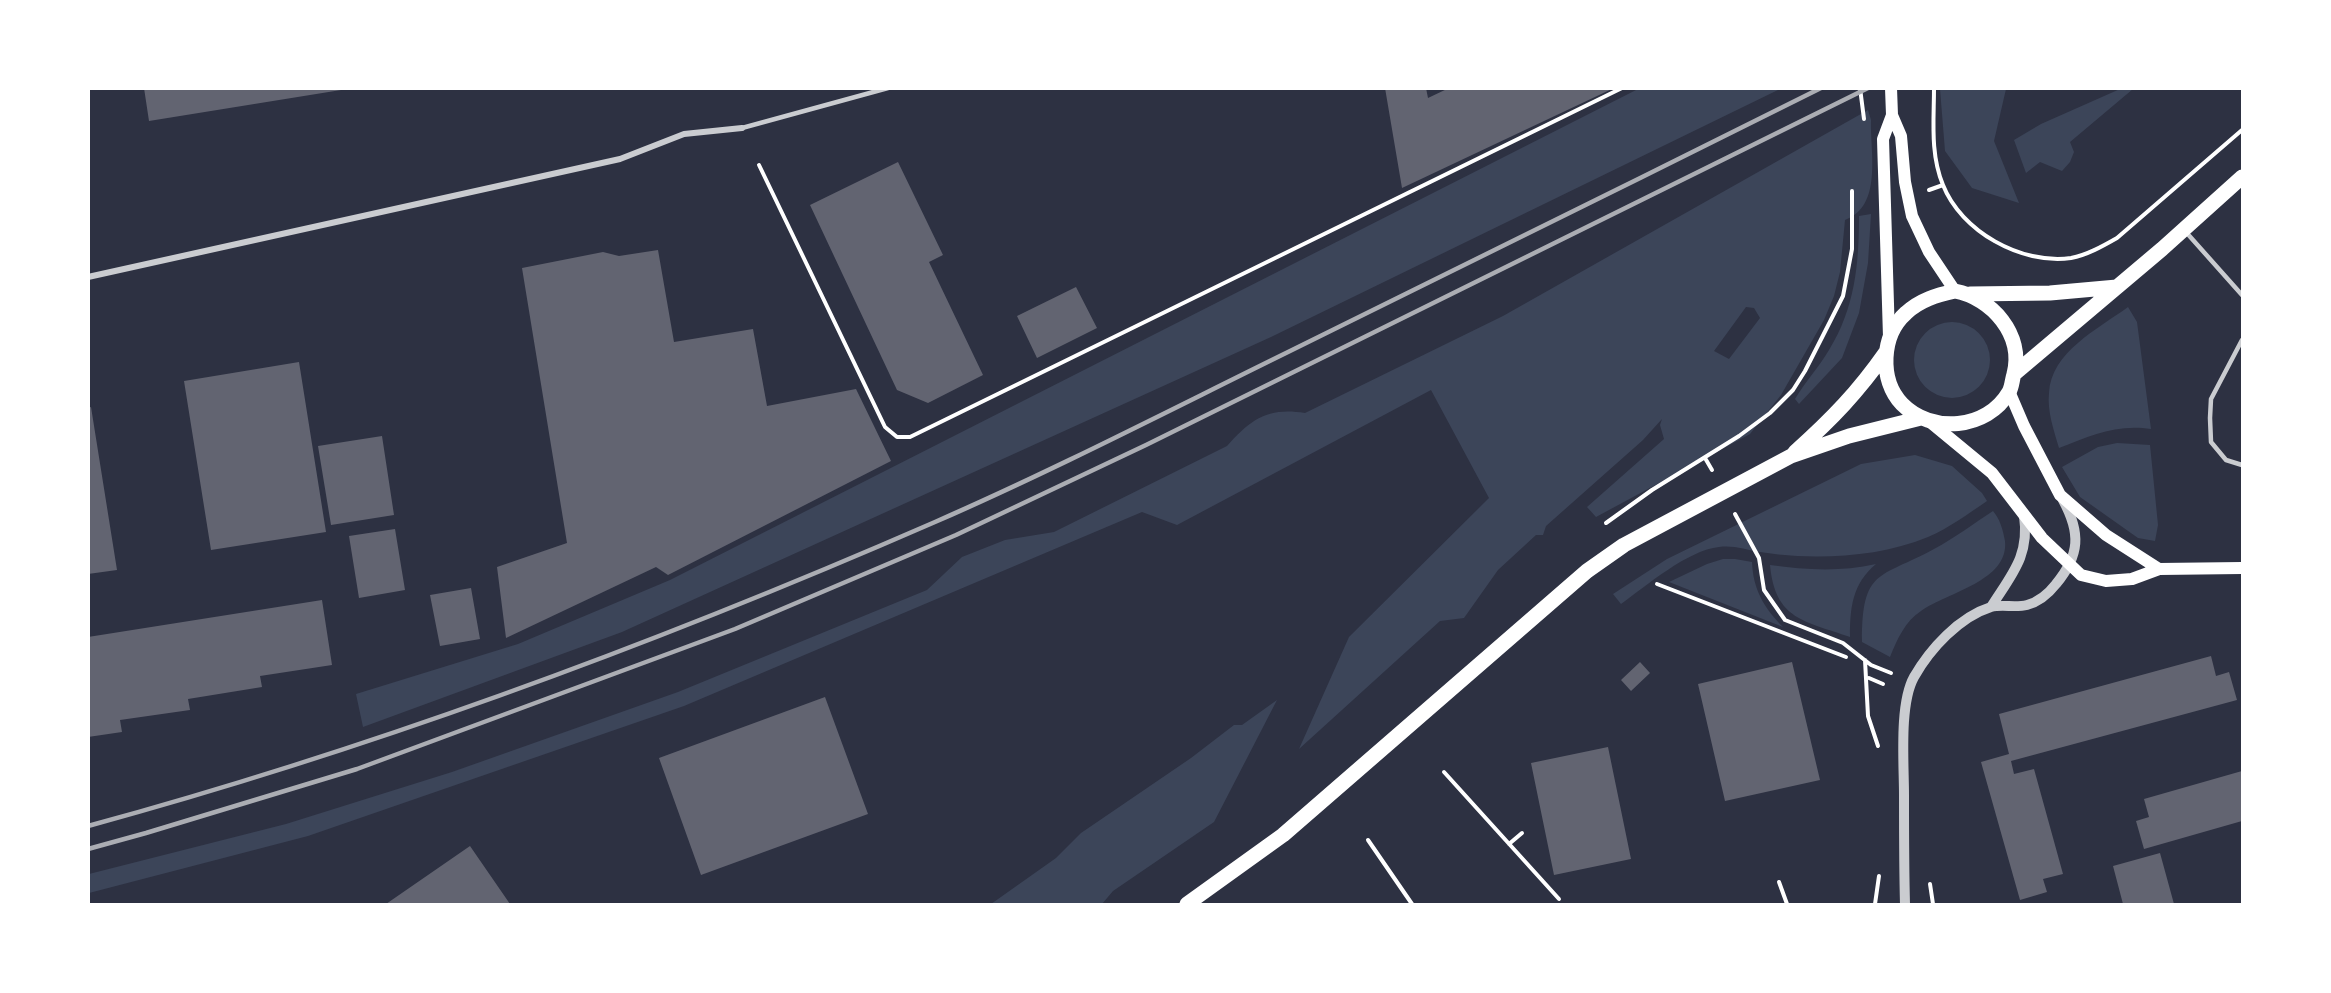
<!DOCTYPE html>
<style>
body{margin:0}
#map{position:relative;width:2331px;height:993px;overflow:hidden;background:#2d3142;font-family:"Nunito Sans",sans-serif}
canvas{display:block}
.frame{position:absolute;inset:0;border:90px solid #fff;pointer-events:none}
</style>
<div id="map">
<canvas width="2331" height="993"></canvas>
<div class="frame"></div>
</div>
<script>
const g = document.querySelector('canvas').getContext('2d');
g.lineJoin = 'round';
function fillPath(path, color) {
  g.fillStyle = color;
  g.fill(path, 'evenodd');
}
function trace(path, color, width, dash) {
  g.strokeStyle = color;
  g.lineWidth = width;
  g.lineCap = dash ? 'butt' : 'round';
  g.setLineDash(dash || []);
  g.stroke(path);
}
fillPath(new Path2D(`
 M 1638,89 L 1780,89 L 1271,337 L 622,632 L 363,727 L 356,694 L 518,644 L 670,580 Z
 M 1940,89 L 2006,89 L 1994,141 L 2019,203 L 1972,188 L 1945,151 Z
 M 2120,89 L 2133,89 L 2070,142 L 2074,152 L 2070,162 L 2062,171 L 2040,162 L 2026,173 L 2014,140 L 2041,124 Z
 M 1868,110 L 1871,120 C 1870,152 1883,206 1845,220 L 1840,272 L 1834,296 L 1824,320 L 1781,395 L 1750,434 L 1596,517 L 1587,507 L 1664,439 L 1660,425 L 1662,419 L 1643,440 L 1546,526 L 1543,535 L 1536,535 L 1498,570 L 1464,618 L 1440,621 L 1299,749 L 1349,637 L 1489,498 L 1431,390 L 1177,525 L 1142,512 L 684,706 L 308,836 L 89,893 L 89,874 L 286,824 L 452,772 L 678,692 L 927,590 L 962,557 L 1005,540 L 1054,532 L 1227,446 C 1251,419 1268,407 1305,413 L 1503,316 ZM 1746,307 L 1754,308 L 1760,318 L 1729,359 L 1714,351 Z
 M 1871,214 L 1868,263 L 1859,313 L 1842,358 L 1799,404 L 1795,399 C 1805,382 1819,367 1829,350 C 1855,308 1859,264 1859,216 Z
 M 2128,307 L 2137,322 L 2151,429 C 2115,424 2091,436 2059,448 C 2054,431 2047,411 2049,393 C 2051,352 2098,329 2128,307 Z
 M1914 360a38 38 0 1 1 76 0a38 38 0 1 1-76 0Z
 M 2117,443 L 2150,445 L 2158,525 L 2155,541 L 2138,538 L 2080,497 L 2062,467 L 2098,447 Z
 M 1915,455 L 1952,466 L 1982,493 L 1987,501 C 1968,514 1949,528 1928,537 C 1887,554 1840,558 1797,556 C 1785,555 1772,554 1760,552 C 1746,550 1734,545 1719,547 C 1688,550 1646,586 1621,604 L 1613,594 L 1667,559 L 1861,464 Z
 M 1993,511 C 2000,519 2003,530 2005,541 C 2009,581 1948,592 1921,611 C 1905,621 1897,640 1890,657 L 1862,642 C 1862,568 1879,579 1934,549 C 1955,538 1974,523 1993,511 Z
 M 1723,559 L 1735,559 L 1752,562 C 1753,589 1764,608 1783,627 L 1669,582 L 1707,564 Z
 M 1876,564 C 1852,584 1850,608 1850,637 C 1805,621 1775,620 1770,565 C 1807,570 1840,572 1876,564 Z
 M 1277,700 L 1214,822 L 1113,891 L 1102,904 L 991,904 L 1056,858 L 1081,833 L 1191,758 L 1234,725 L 1242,725 Z`), '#3c4559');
fillPath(new Path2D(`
 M 144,88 L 341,88 L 341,90 L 149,121 Z
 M 1385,88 L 1426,88 L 1428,98 L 1449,88 L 1614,88 L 1402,188 Z
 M 898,162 L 943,255 L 929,262 L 983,375 L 928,403 L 897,390 L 810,205 Z
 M 658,250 L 674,342 L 753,329 L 767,406 L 856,389 L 891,461 L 668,575 L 656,567 L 506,638 L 497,567 L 567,543 L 522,268 L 603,252 L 619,256 Z
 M 1076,287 L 1097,328 L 1037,358 L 1017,316 Z
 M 299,362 L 326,532 L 211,550 L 184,381 Z
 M 91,407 L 117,570 L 88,574 L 88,408 Z
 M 382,436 L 394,515 L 331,525 L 318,446 Z
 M 395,529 L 405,590 L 359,598 L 349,536 Z
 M 471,588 L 480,639 L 440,646 L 430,595 Z
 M 322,600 L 332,665 L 260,676 L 262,687 L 188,699 L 190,710 L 120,720 L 122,732 L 88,737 L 88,637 Z
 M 2211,656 L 2216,676 L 2229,672 L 2237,700 L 2011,761 L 2014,774 L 2034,769 L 2063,874 L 2043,879 L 2047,892 L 2020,900 L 1981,762 L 2009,754 L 1999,714 Z
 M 1640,662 L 1650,673 L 1631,691 L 1621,680 Z
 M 1792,662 L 1820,780 L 1725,801 L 1698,684 Z
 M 825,697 L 868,814 L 701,875 L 659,758 Z
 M 1608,747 L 1631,859 L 1554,875 L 1531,763 Z
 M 2242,771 L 2242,821 L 2144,849 L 2136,821 L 2149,817 L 2144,799 Z
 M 470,846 L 510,904 L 386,904 Z
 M 2160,853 L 2174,904 L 2123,904 L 2113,866 Z`), '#626471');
trace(new Path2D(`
 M 1860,88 L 1864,119
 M 1934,88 C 1934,120 1930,154 1943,185 C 1961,231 2021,265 2071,258 C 2087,255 2103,246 2117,238 L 2242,130
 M 759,165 L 885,427 L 897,437 L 910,437 L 1622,88
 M 1929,190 L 1943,185
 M 1705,458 L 1712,470
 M 1735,514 L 1759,558 L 1764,590 L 1785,620 L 1843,643 L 1871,665 L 1891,673
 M 1606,523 L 1652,490 L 1739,436 L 1770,413 L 1793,390 L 1805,371 L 1843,296 L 1852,249 L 1852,191
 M 1657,584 L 1846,657
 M 1865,660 L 1868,716 L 1878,746
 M 1869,678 L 1883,684
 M 1444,772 L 1559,899
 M 1368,840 L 1412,904
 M 1509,844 L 1522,833
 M 1779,882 L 1787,904
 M 1930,884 L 1933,904
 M 1875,904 L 1879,876`), '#fff', 4);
trace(new Path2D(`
 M 742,128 L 888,88
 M 2185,231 L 2242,295
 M 2242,340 L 2211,399 L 2210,418 L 2211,442 L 2226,460 L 2242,465`), '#caccd0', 4.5);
trace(new Path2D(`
 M 88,277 L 620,159 L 684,134 L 742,128`), '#caccd0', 6);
trace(new Path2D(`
 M 1991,607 C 2011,575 2030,556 2024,516
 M 1905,904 C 1904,868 1904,831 1904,795 C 1904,763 1899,704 1914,677 C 1930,649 1959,617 1991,607 C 2002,604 2015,608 2027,605 C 2038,602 2049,593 2056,584 C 2080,555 2081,533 2063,500`), '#caccd0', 10);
trace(new Path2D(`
 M 1891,88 L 1892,115 L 1901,136 L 1905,182 L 1912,216 L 1929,252 L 1955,291
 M 1889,337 L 1883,139 L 1892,115
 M 2009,391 L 2024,426 L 2060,495 L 2106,535 L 2159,569
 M 1929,421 L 1992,473 L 2042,538 L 2081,575 L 2106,581 L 2132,579 L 2159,569 L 2242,568`), '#fff', 12);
trace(new Path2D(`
 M 1955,291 C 1992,298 2024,335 2014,374 C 2012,380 2012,387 2009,392 C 1987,430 1931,434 1902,404 C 1879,380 1881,335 1906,313 C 1920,300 1937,295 1955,291 Z
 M 1970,294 L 2050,293 L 2117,287
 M 2014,374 L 2162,249 L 2242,177
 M 1795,452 C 1832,419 1858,392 1886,352
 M 1187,904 L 1283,835 L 1587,571 L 1624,545 L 1791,456 L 1849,436 L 1921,418`), '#fff', 15);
trace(new Path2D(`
 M 88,826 C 378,747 660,642 935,522 C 1054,470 1170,410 1286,353 C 1464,265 1643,177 1821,88
 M 88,849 L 146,833 L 357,769 L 735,629 L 956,535 L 1146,445 L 1868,88`), '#abadb3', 4.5);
</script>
